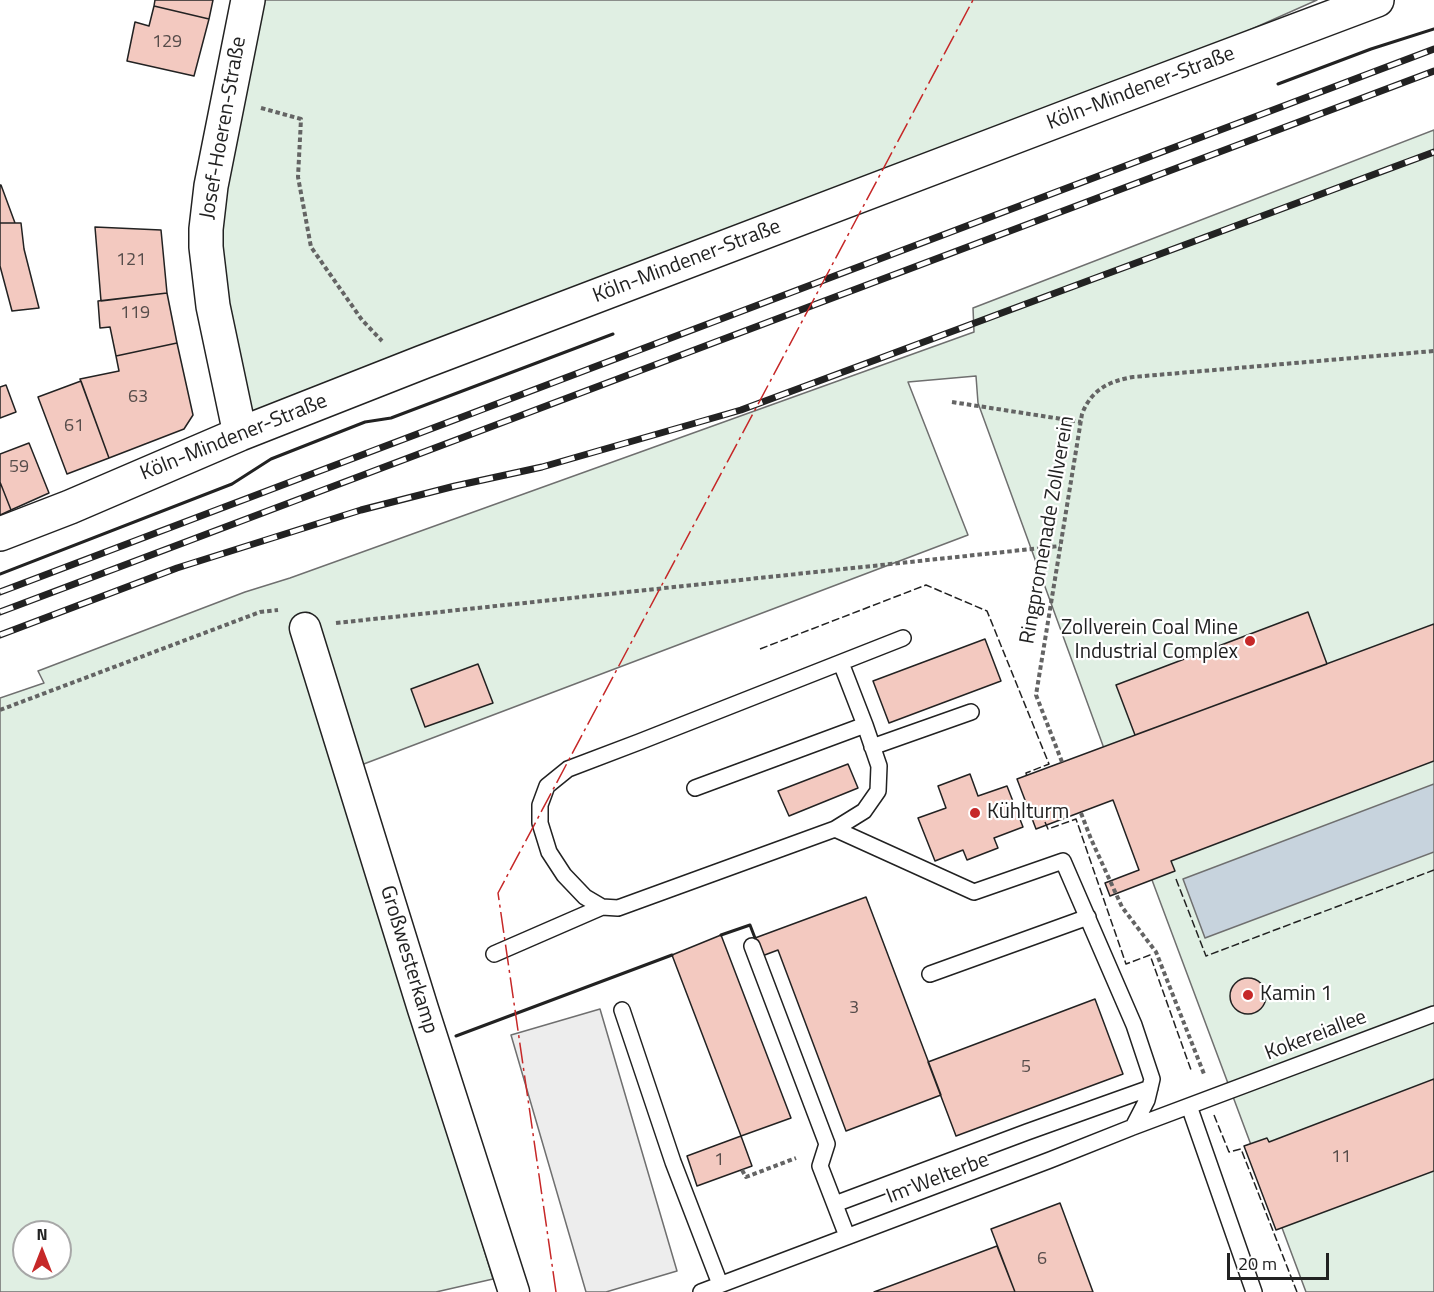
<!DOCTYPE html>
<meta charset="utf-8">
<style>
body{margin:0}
#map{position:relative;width:1434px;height:1292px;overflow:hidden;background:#fff;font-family:"Titillium Web",sans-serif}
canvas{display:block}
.north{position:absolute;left:12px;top:1220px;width:60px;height:60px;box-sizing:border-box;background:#fff;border:2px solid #a7a7a7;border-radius:50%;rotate:0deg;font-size:16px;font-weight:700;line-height:24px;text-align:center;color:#222}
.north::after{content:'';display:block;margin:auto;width:21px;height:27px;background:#c62828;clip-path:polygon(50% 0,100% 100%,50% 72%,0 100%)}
.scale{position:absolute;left:1227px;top:1253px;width:102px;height:27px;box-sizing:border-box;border:3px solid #222;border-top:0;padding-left:8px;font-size:18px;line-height:21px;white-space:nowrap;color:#222;-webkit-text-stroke:4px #fff;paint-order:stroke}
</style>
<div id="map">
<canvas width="1434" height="1292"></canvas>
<div class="north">N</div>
<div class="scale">20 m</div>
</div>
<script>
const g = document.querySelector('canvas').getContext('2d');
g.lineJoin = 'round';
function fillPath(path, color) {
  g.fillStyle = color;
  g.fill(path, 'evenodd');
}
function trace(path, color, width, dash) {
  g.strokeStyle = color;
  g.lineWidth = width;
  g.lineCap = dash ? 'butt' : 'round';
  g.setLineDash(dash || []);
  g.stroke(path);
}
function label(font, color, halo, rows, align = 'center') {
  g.font = font + ' "Titillium Web",sans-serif';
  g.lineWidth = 4.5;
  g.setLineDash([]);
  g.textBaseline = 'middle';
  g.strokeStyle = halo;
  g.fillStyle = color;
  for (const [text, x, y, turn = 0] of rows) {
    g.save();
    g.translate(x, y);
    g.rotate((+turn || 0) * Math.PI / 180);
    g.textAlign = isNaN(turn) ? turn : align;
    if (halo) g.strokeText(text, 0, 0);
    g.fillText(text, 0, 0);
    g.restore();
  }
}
const green = new Path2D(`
 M 252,0 L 1317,0 L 1110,92 L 244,429 L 211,267 Z
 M 1434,130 L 1434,1292 L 1306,1292 L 1152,880 L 978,403 L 976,376 L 908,382 L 968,535 L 340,773 L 493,1279 L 436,1292 L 0,1292 L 0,698 L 44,683 L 38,671 L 245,592 L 290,578 L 974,332 L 973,308 ZM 24,1232 L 60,1232 L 60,1268 L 24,1268 Z`);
fillPath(green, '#e0efe3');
trace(green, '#6f6f6f', 1.5);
const parking = new Path2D(`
 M 600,1009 L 677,1271 L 606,1292 L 586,1292 L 511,1035 Z`);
fillPath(parking, '#ededed');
trace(parking, '#6f6f6f', 1.5);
const water = new Path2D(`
 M 1434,784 L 1434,852 L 1205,938 L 1183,879 Z`);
fillPath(water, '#c7d3dd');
trace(water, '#6f6f6f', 1.5);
const building = new Path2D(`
 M 155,0 L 213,0 L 209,19 L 154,6 Z
 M 154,6 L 209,19 L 194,76 L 127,61 L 135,22 L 149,26 Z
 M 0,185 L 1,185 L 15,223 L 0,223 Z
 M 0,223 L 21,223 L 24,249 L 39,308 L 12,311 L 0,266 Z
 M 95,227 L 161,230 L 167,293 L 101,301 Z
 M 167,293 L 177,343 L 116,356 L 110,327 L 100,328 L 98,301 Z
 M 177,343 L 193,415 L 184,429 L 109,458 L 80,379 L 119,371 L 116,356 Z
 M 81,381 L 109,458 L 67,474 L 38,397 Z
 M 6,385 L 16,412 L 0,418 L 0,387 Z
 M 29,443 L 49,493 L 11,510 L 0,482 L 0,454 Z
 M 0,482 L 11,510 L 0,515 Z
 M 1308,612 L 1327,664 L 1135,735 L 1116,685 Z
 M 1434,624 L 1434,761 L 1171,861 L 1175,871 L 1110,896 L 1105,883 L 1139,870 L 1113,800 L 1036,829 L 1017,779 Z
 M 985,639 L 1001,681 L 889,723 L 873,681 Z
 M 478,664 L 493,703 L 425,727 L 411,689 Z
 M 848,764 L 858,788 L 789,816 L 778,791 Z
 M 970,774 L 978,796 L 1007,786 L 1023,827 L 994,838 L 998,848 L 967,860 L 963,850 L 935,861 L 918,818 L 946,808 L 938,786 Z
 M 866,897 L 941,1095 L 846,1131 L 778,950 L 762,956 L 755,938 Z
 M 721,935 L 791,1118 L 741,1136 L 672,955 Z
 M1230 996a18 18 0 1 1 36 0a18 18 0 1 1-36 0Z
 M 1095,999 L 1123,1074 L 956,1136 L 928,1062 Z
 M 1434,1079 L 1434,1171 L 1276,1230 L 1244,1146 L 1267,1138 L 1269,1142 Z
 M 741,1136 L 752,1166 L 697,1186 L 687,1156 Z
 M 1060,1203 L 1093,1292 L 1015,1292 L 991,1229 Z
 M 997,1246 L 1015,1292 L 874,1292 Z`);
fillPath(building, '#f3c9c0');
trace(building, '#222', 1.5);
const service = new Path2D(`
 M 903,638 L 639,742 L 568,769 L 547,786 L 540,805 L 540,823 L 549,852 L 564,875 L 585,897 L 602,907 L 618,908 L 835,829 L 974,892 L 1063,861 L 1134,1025 L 1152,1079 L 1147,1100 L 1133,1127
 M 872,747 L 971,712
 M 695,788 L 865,725
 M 835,829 L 864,811 L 878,791 L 879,766 L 865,725 L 841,663
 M 752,946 L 827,1144 L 820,1166 L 847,1236
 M 494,954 L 602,907
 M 930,974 L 1088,917
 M 622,1010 L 673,1162 L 720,1284
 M 1189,1106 L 1254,1292
 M 835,1204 L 1027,1132 L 1150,1088
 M 701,1292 L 1050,1160 L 1133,1127 L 1434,1014`);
const minor = new Path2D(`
 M 305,628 L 423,1009 L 514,1292`);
const tertiary = new Path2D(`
 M 240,434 L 213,306 L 206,247 L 206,229 L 211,186 L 248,0
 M 0,534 L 70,507 L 240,434 L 423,362 L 1114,99 L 1377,0`);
trace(service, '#222', 18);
trace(minor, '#222', 33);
trace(tertiary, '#222', 36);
trace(new Path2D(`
 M 261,108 L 301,119 L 298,177 L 311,247 L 362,320 L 382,341
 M 952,402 L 1081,422
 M 336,623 L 1060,546
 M 0,710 L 260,612 L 278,610
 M 1062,762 L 1036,695 L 1082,414 C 1091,390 1109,381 1133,377 L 1434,351
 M 1081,813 L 1091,839 L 1122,907 L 1156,952 L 1204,1074
 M 742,1170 L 746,1177 L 796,1158`), '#646464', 4, [4.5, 3]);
trace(service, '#fff', 15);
trace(minor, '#fff', 30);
trace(tertiary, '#fff', 33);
const rail = new Path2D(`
 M 0,592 L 1434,49
 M 0,612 L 1434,71
 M 0,635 L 177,568 L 361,510 L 455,486 L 542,467 L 741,410 L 1434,152`);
trace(rail, '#222', 7);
trace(rail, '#fff', 4.5, [14]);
trace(new Path2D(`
 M 760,649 L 926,585 L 987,611 L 1049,764 L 1026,773 L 1027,777
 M 1045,822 L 1048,829 L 1076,819 L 1126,964 L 1150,955 L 1191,1070
 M 1176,879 L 1206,956 L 1434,870
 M 1214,1115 L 1229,1152 L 1241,1149 L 1297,1292`), '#222', 1.5, [8, 3]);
trace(new Path2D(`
 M 1278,84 L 1371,49 L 1434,29
 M 0,574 L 232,484 L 271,459 L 365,422 L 391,418 L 613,334
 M 721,935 L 750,925 L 755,938
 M 456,1036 L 672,955`), '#222', 3);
trace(new Path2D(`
 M 556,1292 L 498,893 L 973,0`), '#c62828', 1.5, [21, 4.5, 3, 4.5]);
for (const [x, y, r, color] of [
 [1250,641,6,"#c62828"],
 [975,813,6,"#c62828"],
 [1248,995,6,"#c62828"]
]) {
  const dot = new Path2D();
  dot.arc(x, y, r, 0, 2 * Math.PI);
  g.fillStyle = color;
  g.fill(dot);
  trace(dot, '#fff', 2);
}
label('18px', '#564c4a', null, [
 ["129",167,43],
 ["121",131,261],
 ["119",135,314],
 ["63",138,398],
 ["61",74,427],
 ["59",19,468],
 ["3",854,1009],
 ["5",1026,1068],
 ["11",1341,1158],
 ["1",719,1161],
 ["6",1042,1260]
]);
label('21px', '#222', '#fff', [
 ["Köln-Mindener-Straße",1141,89,-21],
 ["Josef-Hoeren-Straße",224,128,-80],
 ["Köln-Mindener-Straße",687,262,-21],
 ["Köln-Mindener-Straße",234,438,-22],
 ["Ringpromenade Zollverein",1048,530,-80],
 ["Großwesterkamp",408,960,73],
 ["Kokereiallee",1316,1036,-21],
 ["Im Welterbe",938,1179,-21]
]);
label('21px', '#222', '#fff', [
 ["Zollverein Coal Mine",1238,629,"right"],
 ["Industrial Complex",1238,653,"right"],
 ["Kühlturm",987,813],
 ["Kamin 1",1260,995]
], 'left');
</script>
